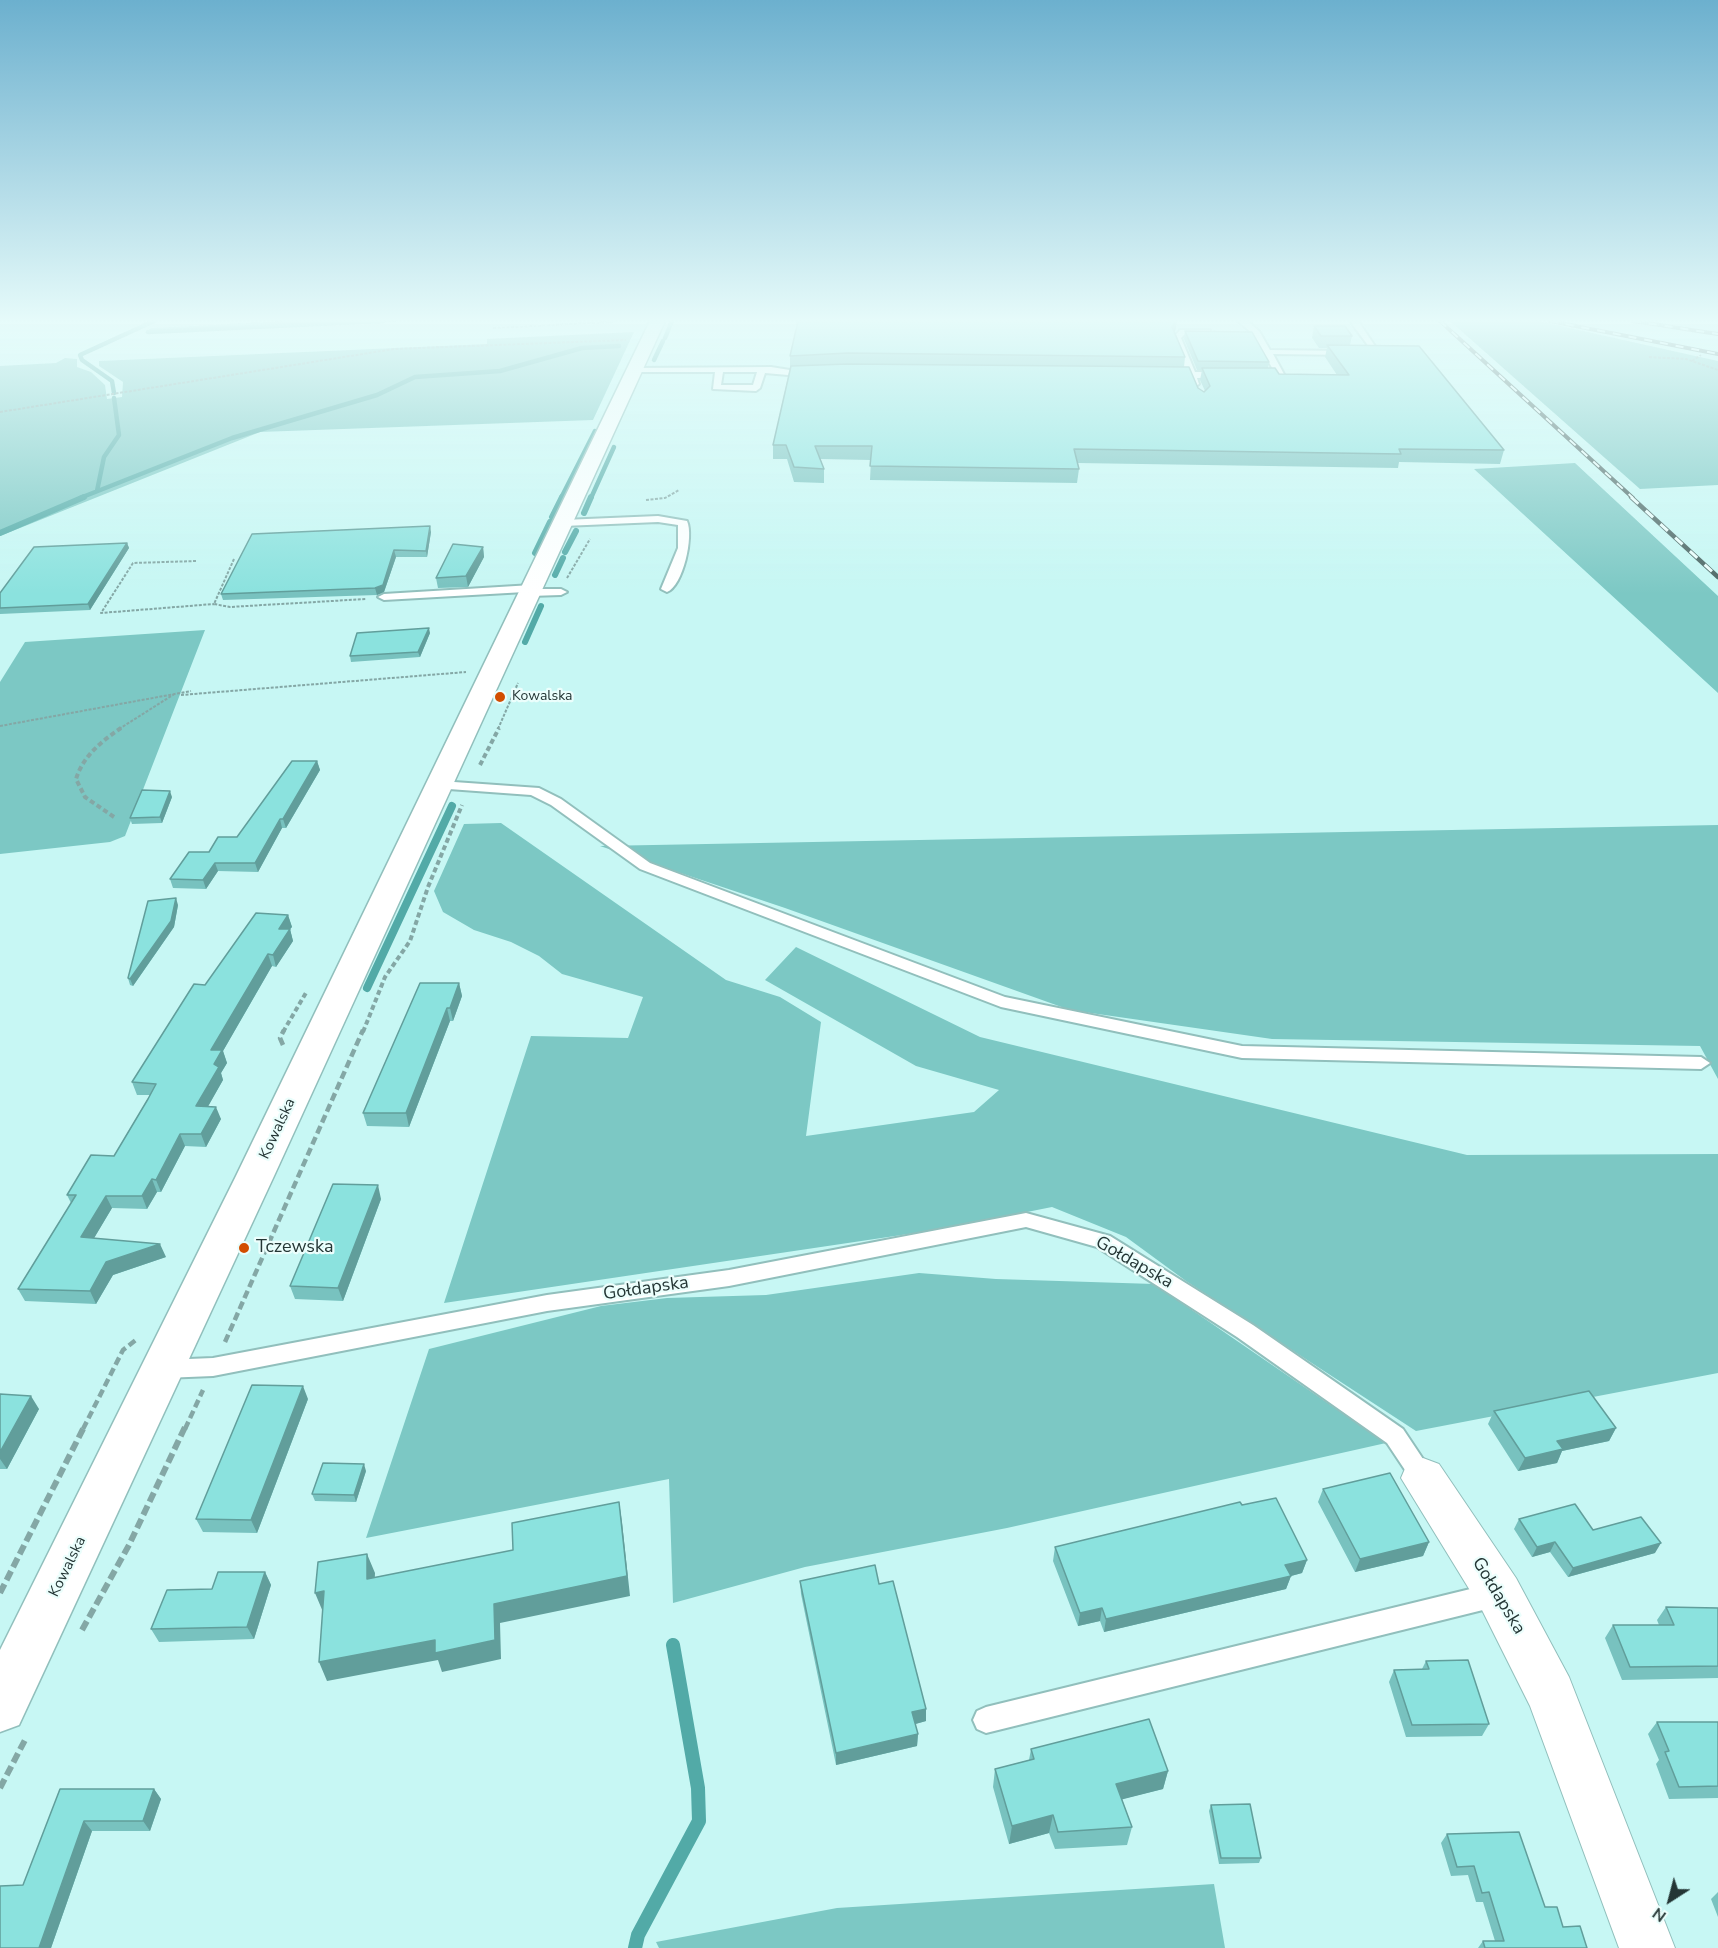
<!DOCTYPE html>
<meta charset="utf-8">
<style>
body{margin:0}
#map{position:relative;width:1718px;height:1948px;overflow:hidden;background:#c7f7f4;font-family:"Nunito Sans",sans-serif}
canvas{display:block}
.north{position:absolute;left:1640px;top:1870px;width:60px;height:60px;-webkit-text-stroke:4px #ebfefc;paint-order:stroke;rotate:216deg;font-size:16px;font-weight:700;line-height:24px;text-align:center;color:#243635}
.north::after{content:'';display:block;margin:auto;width:21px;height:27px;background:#243635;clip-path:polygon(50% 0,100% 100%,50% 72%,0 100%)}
</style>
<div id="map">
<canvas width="1718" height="1948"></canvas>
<div class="north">N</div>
</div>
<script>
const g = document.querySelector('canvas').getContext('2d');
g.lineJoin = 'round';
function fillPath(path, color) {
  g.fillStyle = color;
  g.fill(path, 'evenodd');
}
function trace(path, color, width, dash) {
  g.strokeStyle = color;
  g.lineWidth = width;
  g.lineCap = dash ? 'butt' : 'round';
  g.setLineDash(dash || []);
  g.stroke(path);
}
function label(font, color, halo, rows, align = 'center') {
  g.font = font + ' "Nunito Sans",sans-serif';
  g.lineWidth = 4.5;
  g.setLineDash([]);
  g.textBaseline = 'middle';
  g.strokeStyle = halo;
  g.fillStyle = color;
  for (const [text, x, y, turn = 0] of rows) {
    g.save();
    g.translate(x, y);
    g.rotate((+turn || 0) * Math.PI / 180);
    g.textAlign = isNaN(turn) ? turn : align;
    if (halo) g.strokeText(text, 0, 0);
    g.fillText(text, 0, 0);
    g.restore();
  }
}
fillPath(new Path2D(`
 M 289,321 L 402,321 L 145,333 L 151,328 Z
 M 1450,321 L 1538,321 L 1718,361 L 1718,485 L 1640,489 Z
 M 634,332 L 593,420 L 260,432 L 0,536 L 0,366 L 56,363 L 65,358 L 77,359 L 77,367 L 91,372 L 105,385 L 107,399 L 122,397 L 123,382 L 99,366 L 99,361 L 487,344 L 487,339 Z
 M 1575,463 L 1718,596 L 1718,693 L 1474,469 Z
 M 205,630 L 125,836 L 110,842 L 0,854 L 0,682 L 25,642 Z
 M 501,823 L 726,980 L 780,997 L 821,1022 L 806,1136 L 974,1112 L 999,1090 L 916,1066 L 765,980 L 796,947 L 980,1037 L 1467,1155 L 1718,1154 L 1718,1373 L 1416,1431 L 1186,1281 L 1126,1237 L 1052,1207 L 942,1229 L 444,1303 L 531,1036 L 628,1038 L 643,997 L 562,974 L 539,956 L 511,942 L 474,930 L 443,912 L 434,891 L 464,824 Z
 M 1718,825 L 1718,1079 L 1700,1046 L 1272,1039 L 1070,1010 L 785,908 L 600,846 Z
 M 919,1273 L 996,1279 L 1154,1284 L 1386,1443 L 1007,1528 L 805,1567 L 673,1603 L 669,1479 L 366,1538 L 429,1349 L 601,1306 L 667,1298 L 766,1295 Z
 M 1214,1884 L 1225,1948 L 659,1948 L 656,1942 L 837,1908 Z`), '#7cc8c4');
trace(new Path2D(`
 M 148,332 L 383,321
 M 665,338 L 672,321
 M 654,360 L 663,341
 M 114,393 L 112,381 L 82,360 L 80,355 L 154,321
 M 97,491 L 104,457 L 119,435 L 114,398
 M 80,498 L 232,438 L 377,395 L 415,377 L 500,371 L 582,348 L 619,346
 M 561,498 L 595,431
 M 591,498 L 614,447`), '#52aaa7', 4.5);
trace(new Path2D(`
 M 584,513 L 591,497
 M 552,517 L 562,497
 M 0,533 L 84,497
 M 565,552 L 576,531
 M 535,553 L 550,522
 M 555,575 L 563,558
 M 525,642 L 541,606`), '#52aaa7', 6);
trace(new Path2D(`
 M 367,988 L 452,806`), '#52aaa7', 8);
trace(new Path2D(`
 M 635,1948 L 638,1935 L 699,1821 L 698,1788 L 673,1645`), '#52aaa7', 14);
const service = new Path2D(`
 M 1238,321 L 1247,321 L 1259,331 L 1270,350 L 1346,351 L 1350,353 L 1346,355 L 1273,354 L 1285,376 L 1281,379 L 1260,378 L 1260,374 L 1275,373 L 1253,334 Z
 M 1350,321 L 1358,321 L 1381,355 L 1375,355 Z
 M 1180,330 L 1210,330 L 1210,334 L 1185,334 L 1181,338 L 1195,372 L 1222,372 L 1225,377 L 1197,378 L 1199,384 L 1195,387 L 1188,378 L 1167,377 L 1170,372 L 1186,372 L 1173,338 Z
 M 771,367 L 815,374 L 811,377 L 765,373 L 760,388 L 756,391 L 713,389 L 715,372 L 634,372 L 630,370 L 634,368 ZM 723,372 L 757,372 L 753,385 L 721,385 Z
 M 658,516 L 687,521 C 694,536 683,586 667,592 L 661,589 L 678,548 L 678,525 L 658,522 L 563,526 L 558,523 L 563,520 Z
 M 532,585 L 536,586 L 537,589 L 561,589 L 567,592 L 561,595 L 530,596 L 526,595 L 525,592 L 384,600 L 378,597 L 384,594 Z
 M 440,781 L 539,788 L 561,799 L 650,863 L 1005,997 L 1242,1046 L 1701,1057 L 1710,1063 L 1701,1069 L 1242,1058 L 1001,1007 L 640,869 L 551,805 L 531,795 L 435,788 L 435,782 Z
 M 1026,1213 L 1110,1236 L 1253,1325 L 1403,1429 L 1431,1471 L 1435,1478 L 1431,1485 L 1423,1488 L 1415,1485 L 1387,1443 L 1237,1337 L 1097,1247 L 1026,1227 L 729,1286 L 547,1311 L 213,1376 L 164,1378 L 156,1375 L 153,1369 L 156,1363 L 164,1360 L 213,1358 L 547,1295 L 729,1270 Z
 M 1495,1583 L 1504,1587 L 1507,1595 L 1504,1603 L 1495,1607 L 986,1733 L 977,1729 L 973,1720 L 977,1711 L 986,1707 Z`);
const minor = new Path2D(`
 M 1423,1458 L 1439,1464 L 1516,1578 L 1569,1677 L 1675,1948 L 1619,1948 L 1530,1706 L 1482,1610 L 1401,1478 L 1407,1464 Z`);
const tertiary = new Path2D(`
 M 650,321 L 665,321 L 274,1176 L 19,1725 L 0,1732 L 0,1650 L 236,1176 Z`);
trace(service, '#91bfbc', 4);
trace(minor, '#91bfbc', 2);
trace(tertiary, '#91bfbc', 3);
trace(new Path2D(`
 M 493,328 L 615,322
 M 1649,357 L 1686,359 L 1718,370
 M 1692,361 L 1701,355
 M 0,412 L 394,349 L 626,340
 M 646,500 L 665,498 L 679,490
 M 234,559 L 214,604 L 230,607 L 366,599
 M 196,561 L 133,563 L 101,613 L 214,604
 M 567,578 L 590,539
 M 181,695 L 466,672
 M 0,726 L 191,691
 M 119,729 L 176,693
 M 498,729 L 518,683`), '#84a7a5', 2, [3, 1.5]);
trace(new Path2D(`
 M 480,765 L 499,728
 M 114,817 L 85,797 L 76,779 C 83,756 102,741 121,728
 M 283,1032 L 307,991
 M 363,1032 L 385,977 L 410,941 L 428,887 L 462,805`), '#84a7a5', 4, [5, 3]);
trace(new Path2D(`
 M 283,1045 L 280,1038 L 284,1030
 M 225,1342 L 363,1030
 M 83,1429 L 123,1350 L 137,1339
 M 185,1429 L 203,1390`), '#84a7a5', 4.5, [8, 4]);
trace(new Path2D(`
 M 0,1593 L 84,1427
 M 82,1630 L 129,1545 L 185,1427
 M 0,1788 L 26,1738`), '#84a7a5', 6, [10, 4.5]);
fillPath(service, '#fff');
fillPath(minor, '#fff');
fillPath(tertiary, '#fff');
const railFar1 = new Path2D(`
 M 1440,321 L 1633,498
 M 1550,321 L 1718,354
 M 1633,321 L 1718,334`);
const rail = new Path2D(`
 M 1631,497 L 1718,577`);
trace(railFar1, '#4b6563', 4);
trace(rail, '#4b6563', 4.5);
trace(railFar1, '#ebfefc', 2, [8]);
trace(rail, '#ebfefc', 3, [10]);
fillPath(new Path2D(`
 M 798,321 L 1177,321 L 1175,332 L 1185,357 L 1184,367 L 1198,388 L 1204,392 L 1205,391 L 1200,380 L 1202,370 L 1197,370 L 1184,339 L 1185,331 L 1269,362 L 1268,368 L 1279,374 L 1337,375 L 1325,357 L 1327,348 L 1319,348 L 1312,338 L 1314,326 L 1352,336 L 1350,345 L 1504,450 L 1500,464 L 1399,462 L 1398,468 L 1077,463 L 1079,469 L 1077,483 L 870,480 L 871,460 L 820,459 L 824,469 L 824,483 L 794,482 L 787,459 L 773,459 L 773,445 L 790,368 L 790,356 Z
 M 431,532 L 427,557 L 396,557 L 384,592 L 377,595 L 223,600 L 221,594 Z
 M 127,543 L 129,548 L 90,610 L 0,614 L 0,593 Z
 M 483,547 L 484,557 L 468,587 L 438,588 L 436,578 Z
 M 430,633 L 420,657 L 351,662 L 350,656 Z
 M 317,761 L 320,770 L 286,828 L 282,828 L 258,872 L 218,871 L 206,889 L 173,888 L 170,879 L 209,852 L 237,837 Z
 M 172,797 L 162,823 L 132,824 L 130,818 Z
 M 178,905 L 174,927 L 133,986 L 130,985 L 128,978 Z
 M 288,915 L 292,927 L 290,929 L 293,941 L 276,967 L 272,966 L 223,1051 L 227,1063 L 221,1073 L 223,1080 L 208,1106 L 221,1119 L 206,1147 L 185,1146 L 161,1192 L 157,1192 L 147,1209 L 112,1208 L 94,1238 L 166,1257 L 113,1275 L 96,1304 L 25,1301 L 18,1289 L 71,1203 L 67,1195 L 114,1156 L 150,1095 L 137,1095 L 132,1082 L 205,985 Z
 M 459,983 L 462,996 L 453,1021 L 450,1021 L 409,1127 L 367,1126 L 363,1113 Z
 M 381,1199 L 343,1301 L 295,1299 L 290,1286 Z
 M 0,1394 L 39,1409 L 7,1469 L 0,1469 Z
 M 308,1399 L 257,1533 L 203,1532 L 196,1519 Z
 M 1494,1411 L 1616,1428 L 1609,1441 L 1562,1451 L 1557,1463 L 1518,1471 L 1488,1424 Z
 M 366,1471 L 356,1502 L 315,1501 L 312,1494 Z
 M 1323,1489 L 1429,1542 L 1423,1556 L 1355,1572 L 1318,1502 Z
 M 1242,1505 L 1307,1560 L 1302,1573 L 1291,1576 L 1286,1589 L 1104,1632 L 1100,1621 L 1078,1626 L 1053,1561 L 1055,1547 Z
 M 1519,1519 L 1593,1530 L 1655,1553 L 1568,1577 L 1550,1552 L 1532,1557 L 1514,1529 Z
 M 265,1572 L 271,1585 L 254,1639 L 159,1642 L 151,1629 L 212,1589 Z
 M 800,1581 L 879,1584 L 926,1709 L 926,1721 L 915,1724 L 918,1734 L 917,1746 L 836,1765 L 801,1594 Z
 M 1666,1607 L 1718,1608 L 1718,1678 L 1622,1680 L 1605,1638 L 1613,1625 L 1659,1625 L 1657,1620 Z
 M 1426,1661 L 1489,1724 L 1482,1736 L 1406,1737 L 1389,1682 L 1394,1670 L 1422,1669 Z
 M 1657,1722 L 1718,1722 L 1718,1798 L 1669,1799 L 1656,1764 L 1659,1760 L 1648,1734 Z
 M 1031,1749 L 1168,1771 L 1163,1789 L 1122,1799 L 1132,1827 L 1127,1845 L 1055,1849 L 1049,1833 L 1009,1844 L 993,1787 L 995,1769 L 1029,1760 Z
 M 60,1789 L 154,1789 L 161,1799 L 150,1831 L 92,1831 L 51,1948 L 0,1948 L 23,1885 Z
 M 1211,1805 L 1261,1858 L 1259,1863 L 1219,1864 L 1209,1811 Z
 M 1447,1834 L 1545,1907 L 1563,1927 L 1587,1948 L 1478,1948 L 1483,1941 L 1495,1941 L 1483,1902 L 1476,1902 L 1468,1875 L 1451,1876 L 1441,1843 Z
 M 1718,1892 L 1718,1917 L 1711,1899 Z`), '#78c2bf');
fillPath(new Path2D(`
 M 1176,321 L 1177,321 L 1175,332 L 1172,327 Z
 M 430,526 L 431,532 L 427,557 L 426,551 Z
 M 127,543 L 129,548 L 90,610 L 88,604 Z
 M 483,547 L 484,557 L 468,587 L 466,576 Z
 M 394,550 L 396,557 L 384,592 L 377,595 L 375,588 Z
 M 429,628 L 430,633 L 420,657 L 418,652 Z
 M 317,761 L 320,770 L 286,828 L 283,819 Z
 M 170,791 L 172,797 L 162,823 L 160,817 Z
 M 280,819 L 282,828 L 258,872 L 255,863 Z
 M 215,863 L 218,871 L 206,889 L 203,880 Z
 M 176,898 L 178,905 L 174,927 L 133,986 L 130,979 Z
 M 288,915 L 292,927 L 290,929 L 293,941 L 276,967 L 273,955 L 279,929 Z
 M 268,954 L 272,966 L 223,1051 L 227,1063 L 221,1073 L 223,1080 L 201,1119 L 196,1106 L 211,1050 Z
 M 459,983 L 462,996 L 453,1021 L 450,1008 Z
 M 447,1008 L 450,1021 L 409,1127 L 406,1113 Z
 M 216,1107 L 221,1119 L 206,1147 L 201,1134 Z
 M 180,1134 L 185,1146 L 161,1192 L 156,1180 Z
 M 152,1179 L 157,1192 L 147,1209 L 142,1196 Z
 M 378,1185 L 381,1199 L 343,1301 L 338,1288 Z
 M 106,1196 L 112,1208 L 87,1250 L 81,1237 Z
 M 160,1244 L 166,1257 L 113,1275 L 96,1304 L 90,1291 L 106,1262 Z
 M 303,1386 L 308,1399 L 257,1533 L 251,1520 Z
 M 31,1396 L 39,1409 L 7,1469 L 0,1459 L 0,1452 Z
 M 1616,1428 L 1609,1441 L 1562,1451 L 1557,1463 L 1518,1471 L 1525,1458 L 1557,1441 Z
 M 364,1464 L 366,1471 L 356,1502 L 354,1495 Z
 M 619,1502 L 622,1522 L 630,1596 L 500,1623 L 501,1659 L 442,1672 L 438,1660 L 327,1681 L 319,1662 L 435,1640 L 494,1604 Z
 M 1429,1542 L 1423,1556 L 1355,1572 L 1360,1559 Z
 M 1555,1542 L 1550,1552 L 1532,1557 L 1537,1547 Z
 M 1661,1543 L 1655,1553 L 1568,1577 L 1573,1568 Z
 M 367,1554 L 375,1573 L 374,1598 L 367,1579 Z
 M 1307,1560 L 1302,1573 L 1291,1576 L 1286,1589 L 1104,1632 L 1106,1619 L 1285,1565 Z
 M 265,1572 L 271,1585 L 254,1639 L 247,1627 Z
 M 324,1591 L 323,1612 L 315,1593 Z
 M 1102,1608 L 1100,1621 L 1078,1626 L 1080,1613 Z
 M 926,1709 L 926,1721 L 912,1725 L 912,1712 Z
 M 918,1734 L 917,1746 L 836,1765 L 836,1753 Z
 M 1168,1771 L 1163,1789 L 1112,1802 L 1116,1784 Z
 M 154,1789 L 161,1799 L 150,1831 L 143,1821 Z
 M 1053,1815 L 1049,1833 L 1009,1844 L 1012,1826 Z
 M 84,1821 L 92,1831 L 51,1948 L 39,1948 Z`), '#619e9b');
const building = new Path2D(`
 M 798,321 L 1176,321 L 1172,327 L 1185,357 L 848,353 L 790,356 Z
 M 1314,326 L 1345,326 L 1352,336 L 1321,336 Z
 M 1185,331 L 1252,332 L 1269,362 L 1198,361 Z
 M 1327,345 L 1419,346 L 1504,450 L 1399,449 L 1401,454 L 1074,449 L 1079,469 L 870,466 L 872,446 L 815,446 L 824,469 L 794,467 L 786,445 L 773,445 L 791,366 L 848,364 L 1189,367 L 1198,388 L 1204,392 L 1210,386 L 1202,368 L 1275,368 L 1279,374 L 1349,375 Z
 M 430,526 L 426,551 L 394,550 L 383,585 L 375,588 L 221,594 L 252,534 Z
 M 127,543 L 88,604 L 0,608 L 0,593 L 34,547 Z
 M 453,544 L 483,547 L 466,576 L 436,578 Z
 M 429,628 L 418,652 L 350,656 L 357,633 Z
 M 292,761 L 317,761 L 283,819 L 280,819 L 255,863 L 215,863 L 203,880 L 170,879 L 189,852 L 209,852 L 218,837 L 237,837 Z
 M 142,790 L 170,791 L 160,817 L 130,818 Z
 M 176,898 L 171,921 L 130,979 L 128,978 L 148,901 Z
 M 256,913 L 288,915 L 279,929 L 290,929 L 273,955 L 268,954 L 211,1050 L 222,1050 L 214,1064 L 219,1067 L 196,1106 L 216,1107 L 201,1134 L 180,1134 L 156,1180 L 152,1179 L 142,1196 L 106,1196 L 81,1237 L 160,1244 L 106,1262 L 90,1291 L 18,1289 L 76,1195 L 67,1195 L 91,1155 L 114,1156 L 148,1099 L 156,1084 L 132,1082 L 194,984 L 205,985 Z
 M 420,983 L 459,983 L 450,1008 L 447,1008 L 406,1113 L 363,1113 Z
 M 333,1184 L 378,1185 L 338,1288 L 290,1286 Z
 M 252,1385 L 303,1386 L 251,1520 L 196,1519 Z
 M 1589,1391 L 1616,1428 L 1557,1441 L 1563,1449 L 1525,1458 L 1494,1411 Z
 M 0,1394 L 31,1396 L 0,1452 Z
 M 323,1463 L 364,1464 L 354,1495 L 312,1494 Z
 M 1390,1473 L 1429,1542 L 1360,1559 L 1323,1489 Z
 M 1276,1498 L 1307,1560 L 1285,1565 L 1291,1576 L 1106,1619 L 1102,1608 L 1080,1613 L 1055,1547 L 1240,1502 L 1242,1505 Z
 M 619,1502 L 627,1576 L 494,1604 L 495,1640 L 435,1653 L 435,1640 L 319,1662 L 324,1591 L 315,1593 L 318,1562 L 367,1554 L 367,1579 L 493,1554 L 513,1550 L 512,1523 Z
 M 1575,1504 L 1593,1530 L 1641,1517 L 1661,1543 L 1573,1568 L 1555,1542 L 1537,1547 L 1519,1519 Z
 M 875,1565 L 879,1584 L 893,1581 L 926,1709 L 912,1712 L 918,1734 L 836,1753 L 800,1581 Z
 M 218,1572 L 265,1572 L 247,1627 L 151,1629 L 167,1590 L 212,1589 Z
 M 1666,1607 L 1718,1608 L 1718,1666 L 1630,1667 L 1613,1625 L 1674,1625 Z
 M 1468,1660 L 1489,1724 L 1412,1725 L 1394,1670 L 1429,1669 L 1426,1661 Z
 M 1149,1719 L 1168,1771 L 1116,1784 L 1132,1827 L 1058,1832 L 1053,1815 L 1012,1826 L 995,1769 L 1034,1759 L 1031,1749 Z
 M 1657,1722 L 1718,1722 L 1718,1786 L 1679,1787 L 1665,1752 L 1669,1751 Z
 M 60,1789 L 154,1789 L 143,1821 L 84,1821 L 39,1948 L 0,1948 L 0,1886 L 23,1885 Z
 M 1250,1804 L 1261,1858 L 1221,1858 L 1211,1805 Z
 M 1519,1832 L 1545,1907 L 1557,1907 L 1563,1927 L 1580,1926 L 1587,1948 L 1485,1948 L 1483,1941 L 1504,1941 L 1489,1892 L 1482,1893 L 1474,1866 L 1457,1867 L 1447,1834 Z`);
fillPath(building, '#8be2de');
trace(building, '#619e9b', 1.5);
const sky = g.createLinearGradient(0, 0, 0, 594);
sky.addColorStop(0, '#6cb0ce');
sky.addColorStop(0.54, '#e6fbfa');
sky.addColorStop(1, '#e6fbfa00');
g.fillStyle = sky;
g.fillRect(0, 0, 1718, 594);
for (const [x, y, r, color] of [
 [500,697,6,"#d24e01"],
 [244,1248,6,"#d24e01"]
]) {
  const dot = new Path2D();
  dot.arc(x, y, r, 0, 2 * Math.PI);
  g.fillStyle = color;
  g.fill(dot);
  trace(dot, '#ebfefc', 2);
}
label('14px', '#243635', '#ebfefc', [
 ["Kowalska",512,697]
], 'left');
label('15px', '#243635', '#ebfefc', [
 ["Kowalska",278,1129,-65],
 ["Kowalska",68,1567,-64]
]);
label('18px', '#243635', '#ebfefc', [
 ["Tczewska",256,1248]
], 'left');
label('18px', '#243635', '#ebfefc', [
 ["Gołdapska",1134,1263,30],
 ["Gołdapska",646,1289,-8],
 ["Gołdapska",1498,1596,59]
]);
</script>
